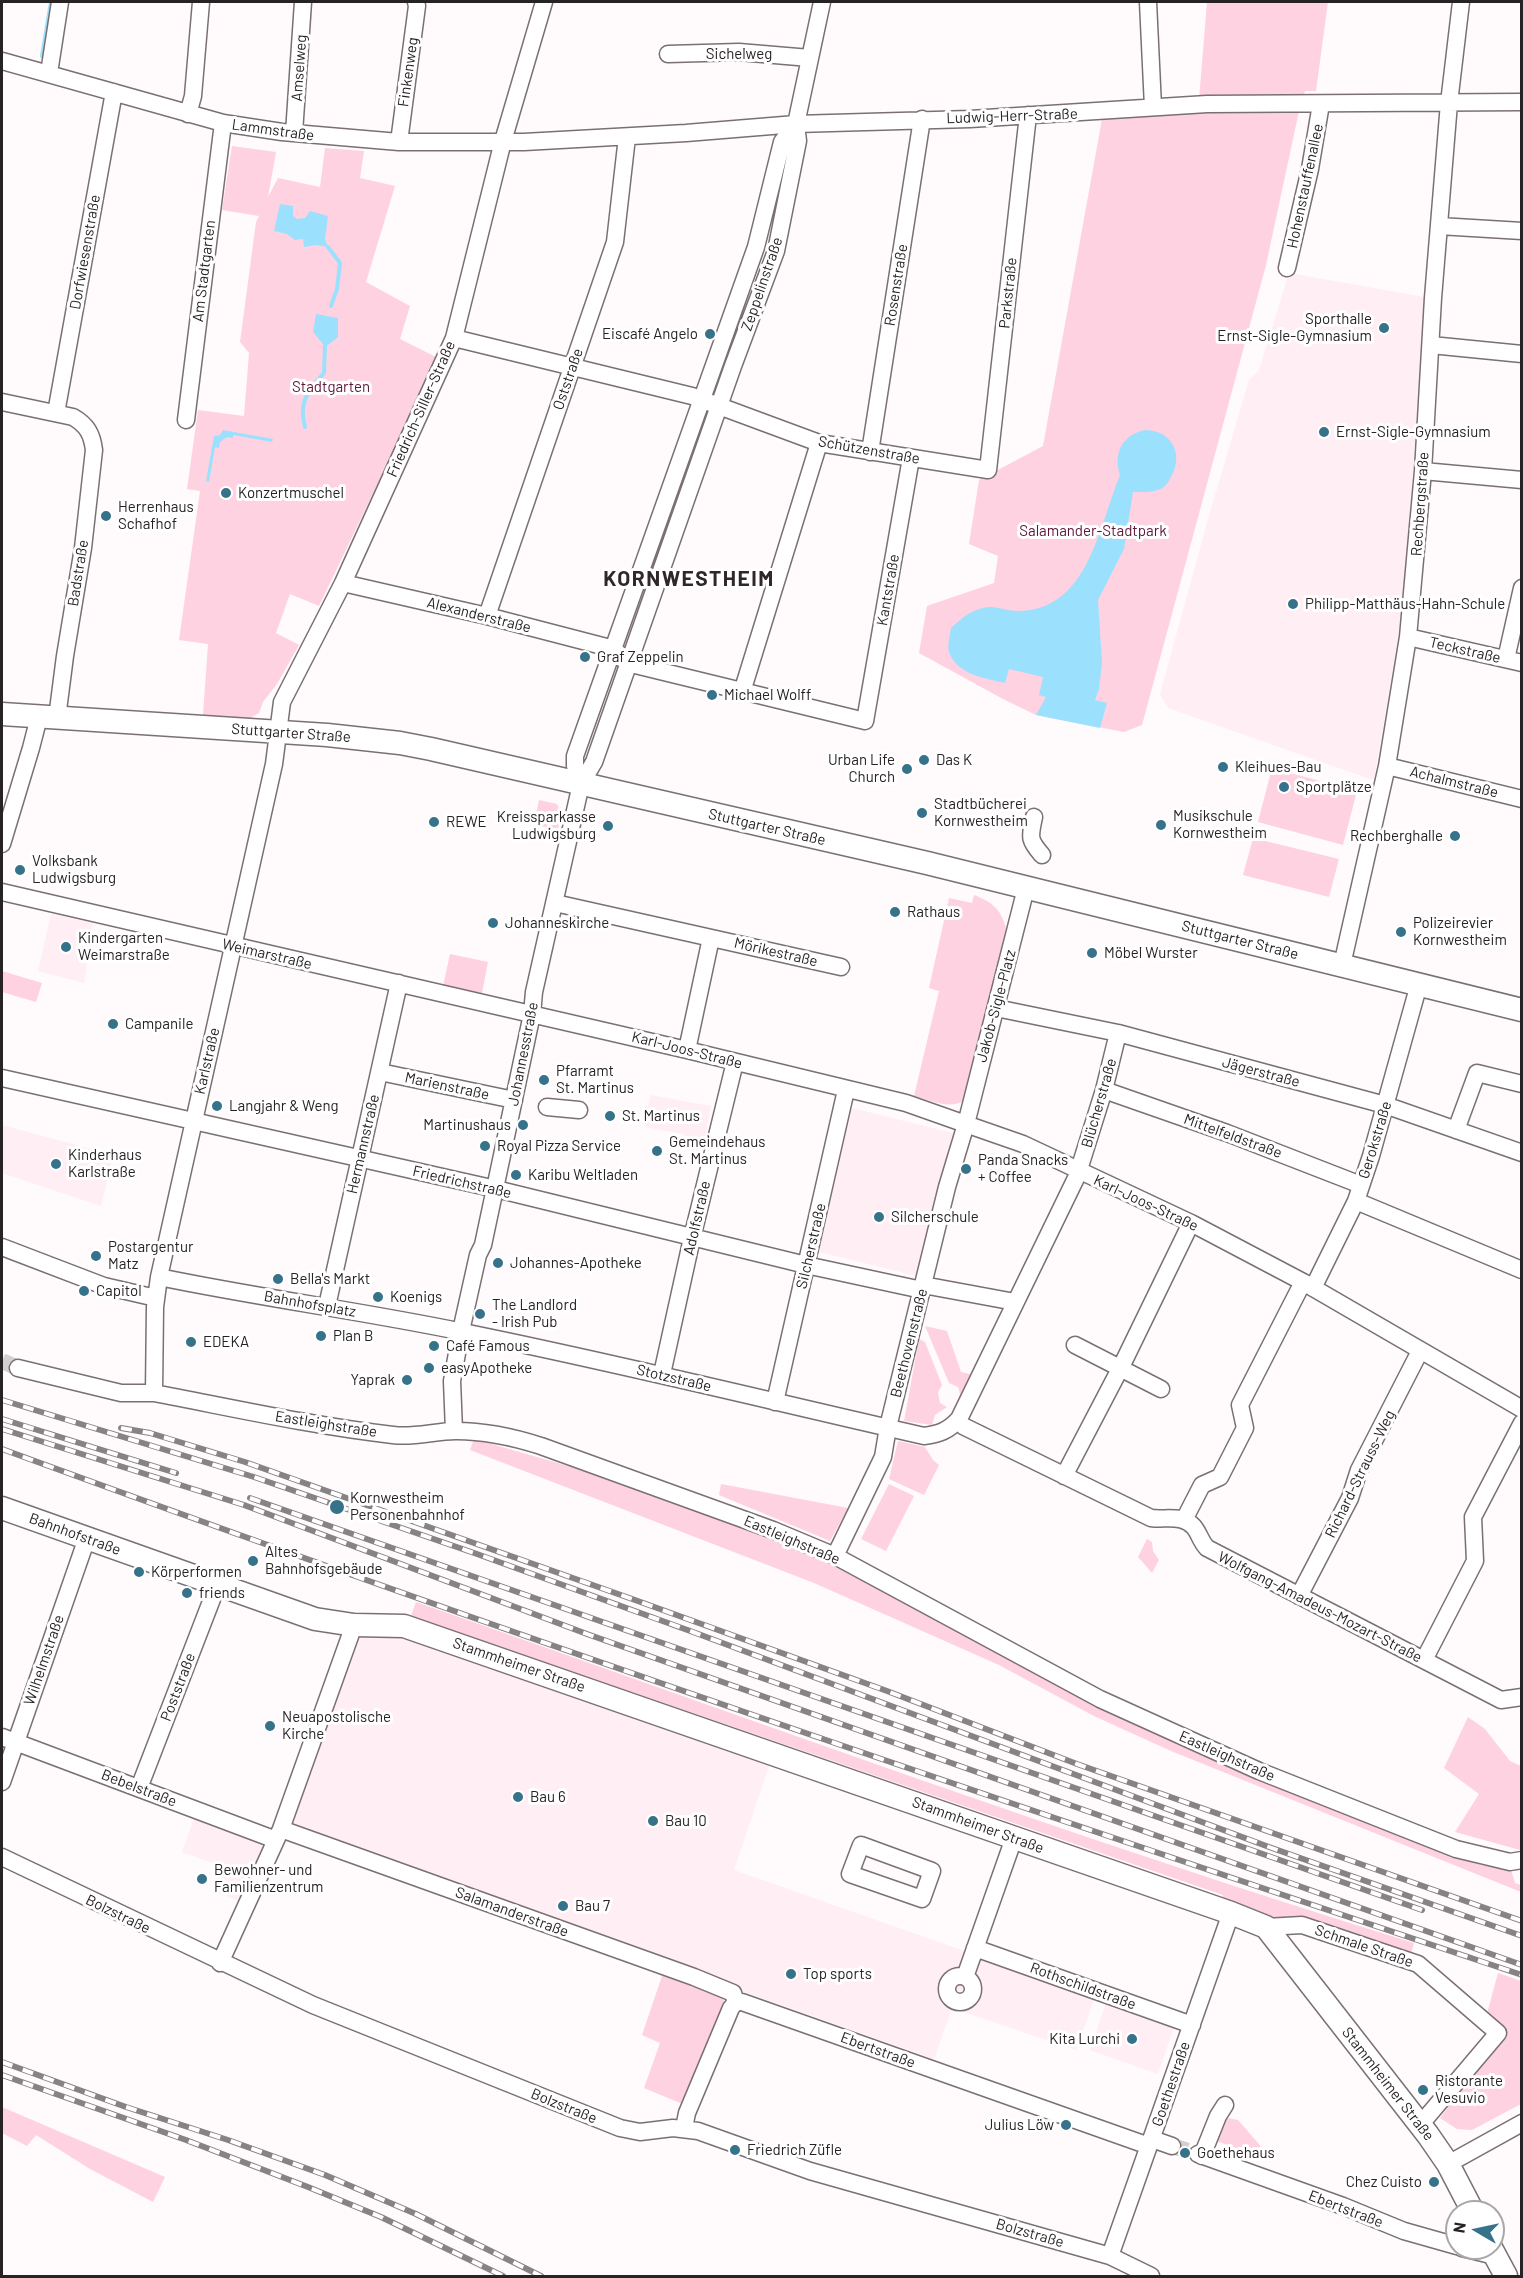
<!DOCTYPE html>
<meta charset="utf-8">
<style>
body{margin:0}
#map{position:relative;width:1523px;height:2278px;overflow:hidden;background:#fffafb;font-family:Barlow,sans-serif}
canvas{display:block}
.frame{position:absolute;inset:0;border:3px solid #272325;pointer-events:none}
.north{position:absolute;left:1445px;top:2200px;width:60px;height:60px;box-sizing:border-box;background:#fff;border:2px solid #a9a7a8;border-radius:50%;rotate:279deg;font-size:16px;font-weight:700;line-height:24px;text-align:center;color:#272325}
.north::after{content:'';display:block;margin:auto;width:21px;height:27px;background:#367289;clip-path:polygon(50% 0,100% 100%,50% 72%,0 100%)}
</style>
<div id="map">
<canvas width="1523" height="2278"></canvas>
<div class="frame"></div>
<div class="north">N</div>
</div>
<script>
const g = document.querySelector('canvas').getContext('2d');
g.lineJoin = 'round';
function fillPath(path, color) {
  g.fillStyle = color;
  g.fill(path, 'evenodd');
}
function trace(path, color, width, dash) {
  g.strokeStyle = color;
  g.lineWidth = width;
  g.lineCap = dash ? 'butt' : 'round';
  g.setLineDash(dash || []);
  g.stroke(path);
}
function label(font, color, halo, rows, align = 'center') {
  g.font = font + ' Barlow,sans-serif';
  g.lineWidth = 6;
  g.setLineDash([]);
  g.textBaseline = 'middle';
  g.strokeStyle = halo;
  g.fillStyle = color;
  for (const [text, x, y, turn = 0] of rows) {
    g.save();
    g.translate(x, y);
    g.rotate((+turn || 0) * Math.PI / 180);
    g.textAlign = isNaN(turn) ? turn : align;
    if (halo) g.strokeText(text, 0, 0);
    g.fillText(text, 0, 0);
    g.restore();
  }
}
fillPath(new Path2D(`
 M 1289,273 L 1424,297 L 1407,564 L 1397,644 L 1374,779 L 1370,779 L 1168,708 L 1160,694 L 1209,516 L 1249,380 L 1259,370 Z
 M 51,914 L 93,923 L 84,983 L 38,971 Z
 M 650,1095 L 711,1106 L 703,1149 L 682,1145 L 684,1134 L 645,1127 Z
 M 852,1108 L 953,1133 L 917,1276 L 819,1252 Z
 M 2,1125 L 113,1155 L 101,1206 L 2,1173 Z
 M 359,1625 L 404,1629 L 771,1760 L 734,1870 L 1095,1997 L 1076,2050 L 952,2008 L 934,2059 L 278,1827 Z
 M 196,1813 L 261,1841 L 262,1848 L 238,1901 L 216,1892 L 222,1877 L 217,1875 L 221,1866 L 182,1852 Z
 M 1106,2003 L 1174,2027 L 1158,2074 L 1090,2050 Z`), '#ffeef4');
fillPath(new Path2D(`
 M 1207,2 L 1328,2 L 1316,91 L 1305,91 L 1299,111 L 1266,265 L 1142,725 L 1124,732 L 1036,715 L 1003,699 L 919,653 L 927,606 L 994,583 L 998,556 L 969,544 L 979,480 L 1043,446 L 1102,119 L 1198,112 Z
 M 232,146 L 276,152 L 268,197 L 278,178 L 320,187 L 325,148 L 364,151 L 360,178 L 395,186 L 366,282 L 410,306 L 400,339 L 438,358 L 319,606 L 290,594 L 276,633 L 299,645 L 277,684 L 263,702 L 259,713 L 250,718 L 203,715 L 208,644 L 179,640 L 200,491 L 187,489 L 198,410 L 244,416 L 249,353 L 240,342 L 256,222 L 259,216 L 222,210 Z
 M 1272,768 L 1357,791 L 1343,845 L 1258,822 Z
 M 539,800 L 557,804 L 561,813 L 558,830 L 534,824 Z
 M 1253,838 L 1339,859 L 1329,897 L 1243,875 Z
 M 974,895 C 992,902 1001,909 1006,928 L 966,1099 C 952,1111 930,1100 914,1096 L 939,991 L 929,988 L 949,898 L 972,903 Z
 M 450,954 L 488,962 L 482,993 L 443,986 Z
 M 2,971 L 42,983 L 36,1002 L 2,992 Z
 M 925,1326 L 947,1331 L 961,1372 L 974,1375 L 962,1404 L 958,1402 L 960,1394 L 958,1387 L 949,1383 Z
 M 919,1339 L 925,1342 L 942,1385 L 938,1392 L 940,1403 L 947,1407 L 935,1415 L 932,1425 L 904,1421 Z
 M 474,1439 L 572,1467 L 711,1513 L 823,1561 L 1026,1664 L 1447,1854 L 1481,1865 L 1511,1870 L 1515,1883 L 1521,1885 L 1521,1892 L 1171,1751 L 1094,1716 L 999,1665 L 814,1583 L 470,1450 Z
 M 898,1441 L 925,1447 L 933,1460 L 939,1465 L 924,1495 L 889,1479 Z
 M 721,1484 L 848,1508 L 830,1541 L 719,1495 Z
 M 889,1484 L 914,1496 L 886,1551 L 861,1539 Z
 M 1147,1539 L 1152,1542 L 1153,1551 L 1159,1560 L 1152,1573 L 1138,1557 Z
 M 416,1602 C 748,1718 1079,1840 1414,1943 L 1410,1958 L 1268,1919 L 1222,1901 L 1223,1895 L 411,1616 Z
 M 1468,1717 L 1485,1729 L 1510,1761 L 1521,1766 L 1522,1849 L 1520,1850 L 1455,1832 L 1479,1794 L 1444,1768 Z
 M 663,1973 L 721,1994 L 725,2004 L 685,2105 L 644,2088 L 660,2043 L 642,2035 Z
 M 1498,1973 L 1521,1981 L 1521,2104 L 1472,2130 L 1457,2129 L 1440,2118 L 1500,2035 L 1486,2017 Z
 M 2,2107 L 165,2177 L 153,2202 L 90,2169 L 36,2135 L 27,2146 L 2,2133 Z
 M 1228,2118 L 1238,2120 L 1265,2151 L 1260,2156 L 1216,2141 L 1222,2124 Z`), '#fed2e1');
fillPath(new Path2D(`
 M 280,204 L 293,206 L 293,216 L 297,219 L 305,218 L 310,211 L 328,216 L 325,239 L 328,247 L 316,245 L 304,247 L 303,239 L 295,240 L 287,234 L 274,231 Z
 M 316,314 L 338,318 L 338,337 L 328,345 L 323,344 L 313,332 Z
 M 223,430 L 273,439 L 272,442 L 233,435 L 233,438 L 227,437 L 220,442 L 219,448 L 215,447 L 209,482 L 206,481 L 214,436 L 220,435 Z
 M 1145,430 C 1170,430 1184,452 1172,475 C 1170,478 1168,484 1164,487 C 1155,493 1143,492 1133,492 L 1124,549 L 1098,600 L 1102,663 L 1099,689 L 1095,700 L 1107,703 L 1100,728 L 1036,715 L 1046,697 L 1039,695 L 1043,677 L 1009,669 L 1005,683 C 985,678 957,675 949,652 C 947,646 950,635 951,628 C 963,617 973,608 990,607 C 999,607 1008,611 1018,611 C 1088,611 1099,526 1120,475 C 1113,453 1122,435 1145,430 Z`), '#9be1fd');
trace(new Path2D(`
 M 42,56 L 51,2
 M 328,247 L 340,263 L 337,289 L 331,306
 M 305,427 C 298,402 308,391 324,373 L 325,345`), '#9be1fd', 4);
trace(new Path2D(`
 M 2,1361 L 18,1368
 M 1172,2146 L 1198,2154`), '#d4cfd0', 16, [16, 8]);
const minor = new Path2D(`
 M 1148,2 L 1153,107
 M 668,54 L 739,52 L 810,58
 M 2,61 L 223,123 L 282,132 L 399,142 L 524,142 L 686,133 L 796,124 L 970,119 L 1207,104 L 1522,102
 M 49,73 L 60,2
 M 188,114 L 193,96 L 201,2
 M 294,133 L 303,2
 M 399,142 L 417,6 L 416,2
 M 1439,226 L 1522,231
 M 1287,268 L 1310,169 L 1321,104
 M 454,338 L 692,396 L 819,443 L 988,470 L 1028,115
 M 1431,345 L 1522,354
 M 2,402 L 73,417 C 87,425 92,434 94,450 L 83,548 L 65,656 L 57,718
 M 56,413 L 114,92
 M 186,420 L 223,123
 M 870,452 L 922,119
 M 1423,471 L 1522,480
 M 343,583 L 487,616 L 614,649 L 627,663 L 865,721 L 911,458
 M 487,616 L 615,242 L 627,137
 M 1408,637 L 1522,663
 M 1506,659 L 1522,588
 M 742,692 L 819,443
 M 1387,766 L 1522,799
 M 581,784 L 575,766 L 575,756 L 756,247 L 782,142 L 796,124
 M 1034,817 C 1030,837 1028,839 1042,855
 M 2,844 L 31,748 L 39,717
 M 2,892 L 687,1050 L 906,1103 L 957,1121 L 1023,1144 L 1191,1223 L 1303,1282 L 1522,1409
 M 555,903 L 841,967
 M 1342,965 L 1387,766 L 1408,637 L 1423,471 L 1433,298 L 1449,103 L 1461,2
 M 996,1008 L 1118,1033 L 1385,1105 L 1522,1153
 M 687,1050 L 711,938
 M 380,1072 L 514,1100
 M 2,1078 L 496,1189 L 806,1265 L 922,1290
 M 1104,1090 L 1227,1133 L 1361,1185
 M 547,1107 L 579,1110
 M 1456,1130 L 1477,1073 L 1522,1084
 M 1356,1201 L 1522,1270
 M 2,1247 L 104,1286 L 156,1298
 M 159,1277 C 260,1298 362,1311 463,1332 C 617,1363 770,1401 924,1436 C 939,1434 948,1431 959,1419 L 1077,1176 L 1104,1090 L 1118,1033
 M 923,1285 L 1015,1302
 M 1313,1288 L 1356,1201 L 1371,1156 L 1419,984
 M 327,1306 L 399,983
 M 1075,1345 L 1161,1389
 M 18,1368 L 121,1393 L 154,1393 C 233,1408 313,1426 393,1435 C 414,1438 435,1431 456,1431 C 486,1431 513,1437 541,1446 L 773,1530 L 835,1556 L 1100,1699 L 1259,1771 L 1456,1849 L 1510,1862 L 1522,1860
 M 662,1374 L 692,1238 L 735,1062
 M 154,1393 L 155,1307 L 159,1277 L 274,764 L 282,702 L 343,583 L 454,338 L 503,141 L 544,2
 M 775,1402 L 846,1090
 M 963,1426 L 1151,1518 C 1166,1520 1182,1514 1194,1527 C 1199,1533 1201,1542 1207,1548 L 1501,1700 L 1522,1697
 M 454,1431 L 452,1381 L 461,1331 L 478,1255 L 483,1245 L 532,1014 L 534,992 L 581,784 L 594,762 L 733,366 L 776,251 L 798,141 L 796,124 L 822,2
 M 1064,1476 L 1122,1365 L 1191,1223
 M 1184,1520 L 1202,1485 L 1220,1477 L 1245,1428 L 1240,1405 L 1303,1282
 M 835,1556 L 883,1457 L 888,1427 L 947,1187 L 966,1124 L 1026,888
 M 1299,1596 L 1350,1498 L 1359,1470 L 1420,1351
 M 1424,1660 L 1475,1561 L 1473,1517 L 1522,1423
 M 2,1737 L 276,1840
 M 2,1782 L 87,1538
 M 139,1788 L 217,1586
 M 281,1829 L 694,1977 L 733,1993 L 736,2002
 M 861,1845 L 932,1871 L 922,1899 L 850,1874 Z
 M 2,1857 L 313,2005 L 620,2128 L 640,2132 L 673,2128 L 698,2131 L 810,2171 L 1110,2256 L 1151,2276
 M 1266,1927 L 1302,1925 L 1418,1964 L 1498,2033 L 1420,2125
 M 975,1948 L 1192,2025
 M 220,1963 L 281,1829 L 354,1625
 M947 1989a13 13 0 1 1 26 0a13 13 0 1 1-26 0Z
 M 965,1977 L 1014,1838
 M 736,2002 L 742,2002 L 1149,2146
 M 684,2128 L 687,2113 L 731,2008 L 736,2002
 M 1152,2139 L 1172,2146
 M 1198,2154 L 1343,2206 L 1404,2231 L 1457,2246
 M 1202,2156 L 1218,2116 L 1225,2105
 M 1448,2164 L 1522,2123
 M 1462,2248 L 1495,2256
 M 1110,2256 L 1231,1913`);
const major = new Path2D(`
 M 2,714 L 327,735 L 400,743 L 431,749 L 927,863 L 1522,1010
 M 2,1508 L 315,1619 L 354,1625 L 404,1626 L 1231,1913 L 1266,1927 L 1428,2135 L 1448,2164 L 1473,2212
 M 1491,2248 L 1506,2276`);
trace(minor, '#7a7073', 19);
trace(major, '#7a7073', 25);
trace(minor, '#fff', 16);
trace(major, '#fff', 22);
const rail = new Path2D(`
 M 2,1400 L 254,1477 L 477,1554 L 693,1632 L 1269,1847 L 1522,1936
 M 2,1419 L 176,1473
 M 121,1428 L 150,1433 L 245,1462 L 635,1600 L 887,1691 L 1077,1764 L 1522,1921
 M 2,1429 L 244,1505 L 587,1634 L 1522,1965
 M 2,1449 C 505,1633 1013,1805 1522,1975
 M 250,1498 L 1422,1910
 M 2,2062 L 126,2107 L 228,2140 L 325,2175 L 416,2214 L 541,2276
 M 2,2075 L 186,2140 L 308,2187 L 381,2217 L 503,2276`);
trace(rail, '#878384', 6);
trace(rail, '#fff', 4, [11]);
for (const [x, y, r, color] of [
 [1384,328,6,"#367289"],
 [710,334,6,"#367289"],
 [1324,432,6,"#367289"],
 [226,493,6,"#367289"],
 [106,516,6,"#367289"],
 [1293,604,6,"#367289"],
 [585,657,6,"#367289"],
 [712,695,6,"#367289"],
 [924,760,6,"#367289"],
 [1223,767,6,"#367289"],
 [907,769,6,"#367289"],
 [1284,787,6,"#367289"],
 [922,813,6,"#367289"],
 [434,822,6,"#367289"],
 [1161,825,6,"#367289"],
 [608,826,6,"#367289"],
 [1455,836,6,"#367289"],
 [20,870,6,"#367289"],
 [895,912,6,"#367289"],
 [493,923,6,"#367289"],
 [1401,932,6,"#367289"],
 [66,947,6,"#367289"],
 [1092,953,6,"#367289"],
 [113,1024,6,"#367289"],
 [544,1080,6,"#367289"],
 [217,1106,6,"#367289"],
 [610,1116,6,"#367289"],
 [523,1125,6,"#367289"],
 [485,1146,6,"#367289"],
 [657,1151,6,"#367289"],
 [56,1164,6,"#367289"],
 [966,1169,6,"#367289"],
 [516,1175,6,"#367289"],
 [879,1217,6,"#367289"],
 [96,1256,6,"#367289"],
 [498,1263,6,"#367289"],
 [278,1279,6,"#367289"],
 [84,1291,6,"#367289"],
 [378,1297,6,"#367289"],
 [480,1314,6,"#367289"],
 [321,1336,6,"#367289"],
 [191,1342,6,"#367289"],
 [434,1346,6,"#367289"],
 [429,1368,6,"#367289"],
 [407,1380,6,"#367289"],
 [337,1507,8,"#367289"],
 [253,1561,6,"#367289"],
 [139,1572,6,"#367289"],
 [187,1593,6,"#367289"],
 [270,1726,6,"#367289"],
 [518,1797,6,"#367289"],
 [653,1821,6,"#367289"],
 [202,1879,6,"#367289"],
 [563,1906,6,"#367289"],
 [791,1974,6,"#367289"],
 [1132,2039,6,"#367289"],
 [1423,2090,6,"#367289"],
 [1066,2125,6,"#367289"],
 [735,2150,6,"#367289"],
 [1185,2153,6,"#367289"],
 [1434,2182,6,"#367289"]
]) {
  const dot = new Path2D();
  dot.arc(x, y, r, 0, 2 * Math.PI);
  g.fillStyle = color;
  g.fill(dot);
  trace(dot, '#fff', 2);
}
label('15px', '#272325', '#fff', [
 ["Sichelweg",739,54],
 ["Amselweg",299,68,-86],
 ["Finkenweg",408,72,-82],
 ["Ludwig-Herr-Straße",1012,116,-2],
 ["Lammstraße",273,130,8],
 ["Hohenstauffenallee",1305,186,-78],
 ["Dorfwiesenstraße",85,252,-80],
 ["Am Stadtgarten",204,271,-83],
 ["Zeppelinstraße",762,284,-71],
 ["Rosenstraße",896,285,-81],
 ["Parkstraße",1008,293,-84],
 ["Oststraße",568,379,-71],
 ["Friedrich-Siller-Straße",421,409,-66],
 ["Schützenstraße",869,450,10],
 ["Rechbergstraße",1420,504,-86],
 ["Badstraße",78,573,-81],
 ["Kantstraße",888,590,-80],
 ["Alexanderstraße",479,615,14],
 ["Teckstraße",1465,650,13],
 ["Stuttgarter Straße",291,733,4],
 ["Achalmstraße",1454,782,14],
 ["Stuttgarter Straße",767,827,13],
 ["Stuttgarter Straße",1240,940,14],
 ["Mörikestraße",776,952,13],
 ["Weimarstraße",267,954,13],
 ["Jakob-Sigle-Platz",996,1006,-75],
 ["Karl-Joos-Straße",687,1050,14],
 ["Johannesstraße",523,1054,-79],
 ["Karlstraße",207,1061,-77],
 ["Jägerstraße",1261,1072,15],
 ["Marienstraße",447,1086,12],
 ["Blücherstraße",1099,1103,-74],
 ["Mittelfeldstraße",1233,1136,20],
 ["Gerokstraße",1375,1140,-73],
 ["Hermannstraße",363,1144,-77],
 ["Friedrichstraße",462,1182,13],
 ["Karl-Joos-Straße",1146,1203,25],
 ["Adolfstraße",697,1218,-77],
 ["Silcherstraße",811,1246,-77],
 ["Bahnhofsplatz",310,1304,10],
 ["Beethovenstraße",909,1343,-76],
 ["Stotzstraße",674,1378,13],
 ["Eastleighstraße",326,1424,9],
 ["Richard-Strauss-Weg",1360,1474,-64],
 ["Bahnhofstraße",75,1534,20],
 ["Eastleighstraße",792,1540,23],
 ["Wolfgang-Amadeus-Mozart-Straße",1320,1607,27],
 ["Wilhelmstraße",44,1660,-71],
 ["Stammheimer Straße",519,1665,19],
 ["Poststraße",178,1687,-69],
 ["Eastleighstraße",1227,1756,24],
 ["Bebelstraße",139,1788,21],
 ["Stammheimer Straße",978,1825,20],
 ["Salamanderstraße",512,1912,20],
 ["Bolzstraße",118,1914,26],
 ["Schmale Straße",1364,1946,19],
 ["Rothschildstraße",1083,1986,20],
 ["Ebertstraße",878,2050,20],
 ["Goethestraße",1171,2084,-71],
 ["Stammheimer Straße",1388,2084,52],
 ["Bolzstraße",564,2106,22],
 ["Ebertstraße",1346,2209,21],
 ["Bolzstraße",1030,2233,16]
]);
label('15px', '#272325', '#fff', [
 ["Sporthalle",1372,319,"right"],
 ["Ernst-Sigle-Gymnasium",1372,336,"right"],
 ["Eiscafé Angelo",698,334,"right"],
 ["Ernst-Sigle-Gymnasium",1336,432],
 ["Konzertmuschel",238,493],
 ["Herrenhaus",118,507],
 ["Schafhof",118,524],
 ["Philipp-Matthäus-Hahn-Schule",1305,604],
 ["Graf Zeppelin",597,657],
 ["Michael Wolff",724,695],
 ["Urban Life",895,760,"right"],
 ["Church",895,777,"right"],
 ["Das K",936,760],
 ["Kleihues-Bau",1235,767],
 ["Sportplätze",1296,787],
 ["Stadtbücherei",934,804],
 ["Kornwestheim",934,821],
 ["Musikschule",1173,816],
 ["Kornwestheim",1173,833],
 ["Kreissparkasse",596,817,"right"],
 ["Ludwigsburg",596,834,"right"],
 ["REWE",446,822],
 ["Rechberghalle",1443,836,"right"],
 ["Volksbank",32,861],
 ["Ludwigsburg",32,878],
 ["Rathaus",907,912],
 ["Johanneskirche",505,923],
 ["Polizeirevier",1413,923],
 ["Kornwestheim",1413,940],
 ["Kindergarten",78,938],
 ["Weimarstraße",78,955],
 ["Möbel Wurster",1104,953],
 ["Campanile",125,1024],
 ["Pfarramt",556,1071],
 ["St. Martinus",556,1088],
 ["Langjahr & Weng",229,1106],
 ["St. Martinus",622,1116],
 ["Martinushaus",511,1125,"right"],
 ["Gemeindehaus",669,1142],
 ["St. Martinus",669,1159],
 ["Royal Pizza Service",497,1146],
 ["Kinderhaus",68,1155],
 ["Karlstraße",68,1172],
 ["Panda Snacks",978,1160],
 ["+ Coffee",978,1177],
 ["Karibu Weltladen",528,1175],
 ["Silcherschule",891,1217],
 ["Postargentur",108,1247],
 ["Matz",108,1264],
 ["Johannes-Apotheke",510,1263],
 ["Bella's Markt",290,1279],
 ["Capitol",96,1291],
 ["Koenigs",390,1297],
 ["The Landlord",492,1305],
 ["- Irish Pub",492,1322],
 ["Plan B",333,1336],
 ["EDEKA",203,1342],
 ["Café Famous",446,1346],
 ["easyApotheke",441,1368],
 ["Yaprak",395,1380,"right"],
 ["Kornwestheim",350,1498],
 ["Personenbahnhof",350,1515],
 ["Altes",265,1552],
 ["Bahnhofsgebäude",265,1569],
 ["Körperformen",151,1572],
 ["friends",199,1593],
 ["Neuapostolische",282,1717],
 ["Kirche",282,1734],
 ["Bau 6",530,1797],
 ["Bau 10",665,1821],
 ["Bewohner- und",214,1870],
 ["Familienzentrum",214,1887],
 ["Bau 7",575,1906],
 ["Top sports",803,1974],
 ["Kita Lurchi",1120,2039,"right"],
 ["Ristorante",1435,2081],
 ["Vesuvio",1435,2098],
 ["Julius Löw",1054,2125,"right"],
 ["Friedrich Züfle",747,2150],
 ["Goethehaus",1197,2153],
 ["Chez Cuisto",1422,2182,"right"]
], 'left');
label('15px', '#5e1538', '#fff', [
 ["Stadtgarten",331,387],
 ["Salamander-Stadtpark",1093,531]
]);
g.letterSpacing = '1.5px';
label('bold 21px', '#30272a', '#fff', [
 ["KORNWESTHEIM",689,579]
]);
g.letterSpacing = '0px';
</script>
